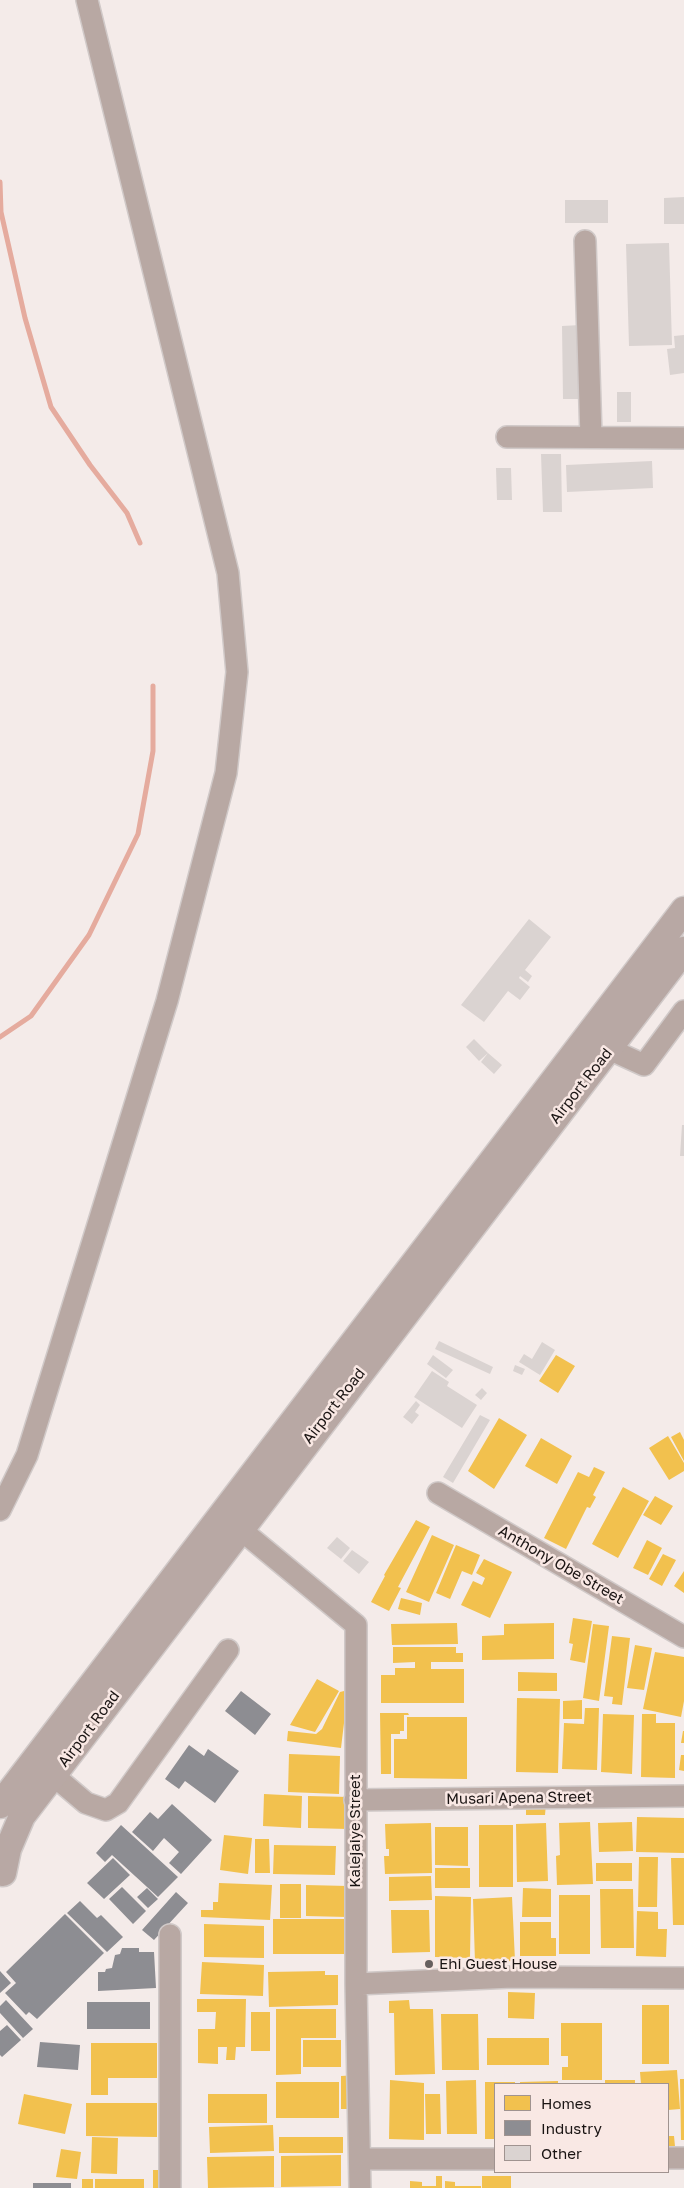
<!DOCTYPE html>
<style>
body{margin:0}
#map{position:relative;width:684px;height:2188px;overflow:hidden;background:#f4ebe9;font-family:"Golos Text",sans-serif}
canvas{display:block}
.legend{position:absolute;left:494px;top:2083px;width:175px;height:90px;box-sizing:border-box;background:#f9e8e4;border:1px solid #a09390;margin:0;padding:6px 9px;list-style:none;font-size:15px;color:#1a1413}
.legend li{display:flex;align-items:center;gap:10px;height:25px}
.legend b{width:25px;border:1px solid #a09390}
</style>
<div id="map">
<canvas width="684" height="2188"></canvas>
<ul class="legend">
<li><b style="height:14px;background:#f2c14e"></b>Homes</li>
<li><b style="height:14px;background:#8d8d92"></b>Industry</li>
<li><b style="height:14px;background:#dad3d1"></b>Other</li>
</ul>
</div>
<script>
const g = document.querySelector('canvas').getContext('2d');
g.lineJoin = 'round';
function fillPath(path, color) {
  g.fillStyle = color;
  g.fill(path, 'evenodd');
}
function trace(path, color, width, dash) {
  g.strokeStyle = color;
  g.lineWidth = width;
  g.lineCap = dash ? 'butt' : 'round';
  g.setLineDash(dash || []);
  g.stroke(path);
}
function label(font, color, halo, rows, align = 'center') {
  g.font = font + ' "Golos Text",sans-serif';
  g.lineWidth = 5;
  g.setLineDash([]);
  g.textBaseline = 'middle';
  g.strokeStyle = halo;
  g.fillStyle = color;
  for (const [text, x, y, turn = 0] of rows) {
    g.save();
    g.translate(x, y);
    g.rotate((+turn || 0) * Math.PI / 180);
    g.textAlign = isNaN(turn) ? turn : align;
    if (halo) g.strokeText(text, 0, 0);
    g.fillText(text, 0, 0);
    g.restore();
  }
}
fillPath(new Path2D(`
 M 556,1355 L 575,1366 L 558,1393 L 539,1381 Z
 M 499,1418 L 527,1435 L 494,1489 L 468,1471 Z
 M 680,1432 L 684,1440 L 684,1461 L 671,1437 Z
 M 668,1436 L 684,1463 L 684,1471 L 669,1480 L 649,1448 Z
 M 541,1438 L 572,1456 L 557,1484 L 525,1466 Z
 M 594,1467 L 605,1472 L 593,1495 L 596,1497 L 590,1508 L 587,1507 L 566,1549 L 544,1538 L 578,1472 L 589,1477 Z
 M 623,1487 L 649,1501 L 618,1558 L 592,1544 Z
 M 655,1496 L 673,1506 L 661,1525 L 643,1515 Z
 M 416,1520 L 430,1527 L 398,1587 L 401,1588 L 389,1611 L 371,1602 L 385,1576 L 384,1575 Z
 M 432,1535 L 454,1545 L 429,1602 L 406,1592 Z
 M 647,1540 L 662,1548 L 648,1575 L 633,1568 Z
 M 456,1545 L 480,1555 L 472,1575 L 462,1571 L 450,1599 L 436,1593 Z
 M 663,1554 L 676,1560 L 662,1586 L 649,1579 Z
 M 484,1559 L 512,1572 L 490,1618 L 461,1605 L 473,1581 L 482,1585 L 485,1578 L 476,1573 Z
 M 684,1571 L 684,1593 L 674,1586 Z
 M 401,1598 L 422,1603 L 420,1615 L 398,1609 Z
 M 573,1618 L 592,1621 L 585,1663 L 570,1660 L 573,1644 L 569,1643 Z
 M 457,1623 L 458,1644 L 392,1645 L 391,1624 Z
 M 554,1623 L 554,1659 L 482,1660 L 482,1636 L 504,1635 L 504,1624 Z
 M 593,1624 L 609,1626 L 599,1701 L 583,1698 Z
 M 612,1636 L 630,1638 L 622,1705 L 612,1704 L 613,1697 L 604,1696 Z
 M 635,1645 L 652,1648 L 644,1690 L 627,1688 Z
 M 393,1647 L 456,1647 L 456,1653 L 463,1653 L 463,1662 L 431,1662 L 431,1669 L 464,1669 L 464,1703 L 381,1703 L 381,1675 L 395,1675 L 395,1668 L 415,1668 L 415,1662 L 393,1663 Z
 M 655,1652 L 684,1657 L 684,1701 L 681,1717 L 643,1709 Z
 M 518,1672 L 557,1673 L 557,1691 L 518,1691 Z
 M 317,1679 L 339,1691 L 315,1732 L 290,1725 Z
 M 348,1690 L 341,1748 L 287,1741 L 288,1731 L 316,1734 L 322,1729 L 340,1692 Z
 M 517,1698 L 560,1699 L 558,1773 L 516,1772 Z
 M 582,1700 L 582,1719 L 563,1719 L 563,1701 Z
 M 585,1708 L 599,1708 L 597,1770 L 562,1769 L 564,1723 L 584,1724 Z
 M 380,1713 L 408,1713 L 409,1715 L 404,1715 L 404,1731 L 400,1731 L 400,1734 L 391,1734 L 391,1774 L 381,1774 Z
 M 603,1714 L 634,1715 L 632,1774 L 601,1772 Z
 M 642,1714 L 656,1714 L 656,1723 L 675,1723 L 675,1778 L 641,1777 Z
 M 407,1717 L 467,1717 L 467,1779 L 394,1778 L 394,1739 L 407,1739 Z
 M 683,1731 L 684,1731 L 684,1743 L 681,1743 Z
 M 289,1754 L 340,1756 L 339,1794 L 288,1792 Z
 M 681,1755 L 684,1755 L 684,1771 L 679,1770 Z
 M 264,1794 L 302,1796 L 301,1828 L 263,1826 Z
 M 308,1796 L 349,1797 L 348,1829 L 308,1828 Z
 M 526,1804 L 546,1804 L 545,1815 L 526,1815 Z
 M 637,1817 L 684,1818 L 684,1853 L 636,1852 Z
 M 590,1822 L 593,1884 L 557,1885 L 556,1856 L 560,1855 L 559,1823 Z
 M 632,1822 L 633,1851 L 599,1852 L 598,1823 Z
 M 431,1823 L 432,1873 L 385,1874 L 384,1856 L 389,1856 L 389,1849 L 386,1849 L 385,1824 Z
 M 546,1823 L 548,1881 L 517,1882 L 516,1824 Z
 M 479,1825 L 513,1825 L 513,1887 L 479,1887 Z
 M 435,1827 L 468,1827 L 468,1866 L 435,1865 Z
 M 224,1835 L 252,1838 L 248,1874 L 220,1870 Z
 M 255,1839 L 269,1839 L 270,1873 L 255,1873 Z
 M 274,1845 L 336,1846 L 335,1875 L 273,1874 Z
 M 639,1857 L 658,1857 L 657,1907 L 638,1907 Z
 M 671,1858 L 684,1858 L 684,1925 L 673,1925 Z
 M 596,1863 L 632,1863 L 632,1881 L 596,1881 Z
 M 435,1868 L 470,1868 L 470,1888 L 435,1888 Z
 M 431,1876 L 432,1900 L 389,1901 L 389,1877 Z
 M 219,1883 L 272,1885 L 270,1920 L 201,1917 L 201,1910 L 213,1910 L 213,1902 L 218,1902 Z
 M 280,1884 L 301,1884 L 301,1918 L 280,1918 Z
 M 306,1885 L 348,1886 L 347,1917 L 306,1916 Z
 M 523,1888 L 551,1889 L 551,1917 L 522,1917 Z
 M 600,1889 L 633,1889 L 634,1948 L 601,1948 Z
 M 559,1895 L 590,1895 L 590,1954 L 559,1954 Z
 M 435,1896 L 471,1897 L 470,1958 L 435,1957 Z
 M 512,1897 L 515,1961 L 475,1962 L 473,1899 Z
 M 391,1910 L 429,1910 L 430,1952 L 392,1953 Z
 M 637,1911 L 658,1912 L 658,1929 L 667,1929 L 666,1957 L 636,1956 Z
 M 273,1919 L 347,1919 L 347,1954 L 273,1954 Z
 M 520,1922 L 551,1922 L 551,1938 L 556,1938 L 556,1956 L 520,1956 Z
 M 204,1924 L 264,1926 L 264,1958 L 204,1957 Z
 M 202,1962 L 264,1965 L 263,1996 L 200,1994 Z
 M 325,1971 L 325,1975 L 338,1975 L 338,2005 L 269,2007 L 268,1972 Z
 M 508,1992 L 535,1993 L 534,2019 L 508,2018 Z
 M 197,1999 L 246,1999 L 245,2047 L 236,2047 L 235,2060 L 226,2060 L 227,2047 L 218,2047 L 218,2064 L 198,2063 L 198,2029 L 215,2029 L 216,2012 L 197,2012 Z
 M 409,2000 L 410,2009 L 433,2009 L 435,2074 L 395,2075 L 394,2013 L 389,2013 L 389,2001 Z
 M 642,2005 L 669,2005 L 669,2064 L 642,2064 Z
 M 276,2009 L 336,2009 L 336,2038 L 301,2038 L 301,2074 L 276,2075 Z
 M 251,2012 L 270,2012 L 270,2051 L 251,2051 Z
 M 441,2014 L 478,2014 L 479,2070 L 442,2070 Z
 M 561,2023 L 602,2023 L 602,2080 L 562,2080 L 562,2067 L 568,2067 L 568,2056 L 561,2056 Z
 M 487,2038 L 549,2038 L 549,2065 L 487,2065 Z
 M 303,2040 L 341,2040 L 341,2067 L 303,2067 Z
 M 91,2043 L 157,2043 L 157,2078 L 108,2078 L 108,2095 L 91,2095 Z
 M 677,2070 L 680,2109 L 668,2110 L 668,2084 L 641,2084 L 640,2072 Z
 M 357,2075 L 358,2109 L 341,2109 L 341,2076 Z
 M 680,2079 L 684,2079 L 684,2140 L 681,2140 Z
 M 390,2080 L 424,2083 L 424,2140 L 389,2139 Z
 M 476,2080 L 477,2134 L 447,2134 L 446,2081 Z
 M 605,2080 L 635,2080 L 635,2084 L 605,2084 Z
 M 558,2081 L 558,2084 L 520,2084 L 520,2082 Z
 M 276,2082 L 339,2082 L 339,2118 L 276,2118 Z
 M 485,2082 L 515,2082 L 515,2084 L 495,2084 L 495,2139 L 485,2139 Z
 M 24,2094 L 72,2104 L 65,2134 L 18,2124 Z
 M 208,2094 L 267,2094 L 267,2123 L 208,2123 Z
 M 425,2094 L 440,2094 L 441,2134 L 426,2134 Z
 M 86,2103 L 157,2103 L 157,2137 L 86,2136 Z
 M 273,2125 L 274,2151 L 210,2153 L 209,2127 Z
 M 668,2136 L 674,2136 L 676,2157 L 668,2158 Z
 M 92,2137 L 118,2138 L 117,2174 L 91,2173 Z
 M 279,2137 L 343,2137 L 343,2153 L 279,2153 Z
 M 61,2149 L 81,2152 L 77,2179 L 56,2177 Z
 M 341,2155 L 341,2186 L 281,2187 L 281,2156 Z
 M 274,2156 L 274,2187 L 208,2188 L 207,2157 Z
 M 153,2170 L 166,2170 L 166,2188 L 153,2188 Z
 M 436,2176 L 442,2176 L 442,2188 L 410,2188 L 410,2181 L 422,2182 L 422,2186 L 436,2186 Z
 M 482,2176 L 511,2176 L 511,2188 L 482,2188 Z
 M 82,2179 L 93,2179 L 93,2188 L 82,2188 Z
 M 95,2179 L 144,2179 L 144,2188 L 95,2188 Z
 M 445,2181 L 455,2182 L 455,2186 L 481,2186 L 481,2188 L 445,2188 Z`), '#f2c14e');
fillPath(new Path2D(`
 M 241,1691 L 271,1714 L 255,1735 L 225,1711 Z
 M 189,1745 L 204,1756 L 208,1749 L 239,1771 L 215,1803 L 185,1781 L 179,1789 L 165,1779 Z
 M 172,1804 L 212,1840 L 181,1874 L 169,1863 L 179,1852 L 164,1838 L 153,1851 L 132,1832 L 150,1812 L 158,1819 Z
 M 121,1825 L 178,1877 L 158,1897 L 112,1855 L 105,1862 L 96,1853 Z
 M 113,1858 L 130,1875 L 104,1899 L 87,1883 Z
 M 122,1887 L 146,1911 L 133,1924 L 109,1899 Z
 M 147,1888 L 158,1899 L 148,1908 L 137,1897 Z
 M 176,1892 L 188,1903 L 154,1940 L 142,1930 Z
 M 80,1901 L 97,1918 L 101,1915 L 123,1937 L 107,1952 L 67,1913 Z
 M 65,1914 L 104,1953 L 37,2019 L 29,2012 L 26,2015 L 5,1993 L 16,1983 L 6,1972 Z
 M 122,1948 L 139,1948 L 139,1952 L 154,1952 L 156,1988 L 98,1991 L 98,1972 L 105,1972 L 106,1969 L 112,1968 L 115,1955 L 120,1954 Z
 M 0,1971 L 11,1983 L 0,1993 Z
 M 6,2000 L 33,2029 L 23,2038 L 0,2013 L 0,2006 Z
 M 87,2002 L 150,2002 L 150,2029 L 87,2029 Z
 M 7,2025 L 21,2040 L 2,2057 L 0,2055 L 0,2031 Z
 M 40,2042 L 80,2045 L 78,2070 L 37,2067 Z
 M 33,2183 L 71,2183 L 71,2188 L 33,2188 Z`), '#8d8d92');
trace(new Path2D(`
 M 0,182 L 1,212 L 25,318 L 51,407 L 90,465 L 127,513 L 140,543
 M 0,1037 L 31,1016 L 89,935 L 138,834 L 153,751 L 153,686`), '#e5ab9e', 5);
fillPath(new Path2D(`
 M 684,197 L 684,224 L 664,224 L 664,198 Z
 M 565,200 L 608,200 L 608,223 L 565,223 Z
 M 669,243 L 672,345 L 629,346 L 626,244 Z
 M 581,325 L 583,399 L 563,399 L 562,326 Z
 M 684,335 L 684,373 L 670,375 L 667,349 L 675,348 L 674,336 Z
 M 617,392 L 631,392 L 631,422 L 617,422 Z
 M 541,454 L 561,454 L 562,512 L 543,512 Z
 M 652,461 L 653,488 L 567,492 L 566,465 Z
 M 496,468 L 511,468 L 512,500 L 497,500 Z
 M 529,919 L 551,937 L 525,970 L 532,976 L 528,982 L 520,976 L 519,978 L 530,987 L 520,1000 L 508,991 L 484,1022 L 461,1005 Z
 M 474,1039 L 488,1053 L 479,1061 L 466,1047 Z
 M 488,1053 L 502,1065 L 494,1074 L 481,1062 Z
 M 682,1125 L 684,1125 L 684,1156 L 680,1156 Z
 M 439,1341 L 493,1367 L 490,1374 L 435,1349 Z
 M 542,1342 L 555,1350 L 540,1375 L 519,1362 L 524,1354 L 532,1359 Z
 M 433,1355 L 453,1370 L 446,1378 L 427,1364 Z
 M 515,1365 L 525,1369 L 522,1375 L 513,1371 Z
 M 432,1371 L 449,1382 L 447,1386 L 477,1405 L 462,1428 L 414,1397 Z
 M 482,1388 L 487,1393 L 481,1400 L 475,1395 Z
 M 416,1401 L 420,1405 L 415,1412 L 419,1415 L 412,1424 L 403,1417 Z
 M 480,1415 L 490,1420 L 453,1483 L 443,1477 Z
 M 337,1537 L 350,1548 L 341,1559 L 327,1548 Z
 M 352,1550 L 369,1562 L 359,1574 L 343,1561 Z`), '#dad3d1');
const minor = new Path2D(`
 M 585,241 L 591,437
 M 507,437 L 684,438
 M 609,1049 L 644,1065 L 684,1011
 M 438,1493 L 684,1637
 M 0,1510 L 27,1455 L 167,1001 L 226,773 L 237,672 L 228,573 L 87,0
 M 240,1529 L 356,1625 L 356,1984 L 360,2188
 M 53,1775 L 86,1803 L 106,1810 L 118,1803 L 228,1650
 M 355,1800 L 684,1796
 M 170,1935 L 170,2188
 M 356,1984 L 512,1977 L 684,1978
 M 668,2158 L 684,2158
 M 360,2159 L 495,2159`);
const major = new Path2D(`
 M 0,1805 L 684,910
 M 3,1873 L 8,1849 L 22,1816 L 684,950`);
trace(minor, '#d0c9c8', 24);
trace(major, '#d0c9c8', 29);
trace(minor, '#b8a8a3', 21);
trace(major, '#b8a8a4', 26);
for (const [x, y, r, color] of [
 [429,1964,5,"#665f5e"]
]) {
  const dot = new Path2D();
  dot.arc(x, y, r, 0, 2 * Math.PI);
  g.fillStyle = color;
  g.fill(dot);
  trace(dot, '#f9e8e4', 2);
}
label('15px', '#1a1413', '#f9e8e4', [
 ["Airport Road",581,1086,-52],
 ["Airport Road",334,1406,-52],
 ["Anthony Obe Street",561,1565,30],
 ["Airport Road",89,1729,-53],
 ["Musari Apena Street",519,1798,-1],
 ["Kalejaiye Street",355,1831,-90]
]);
label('15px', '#1a1413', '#f9e8e4', [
 ["Ehi Guest House",439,1964]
], 'left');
</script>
